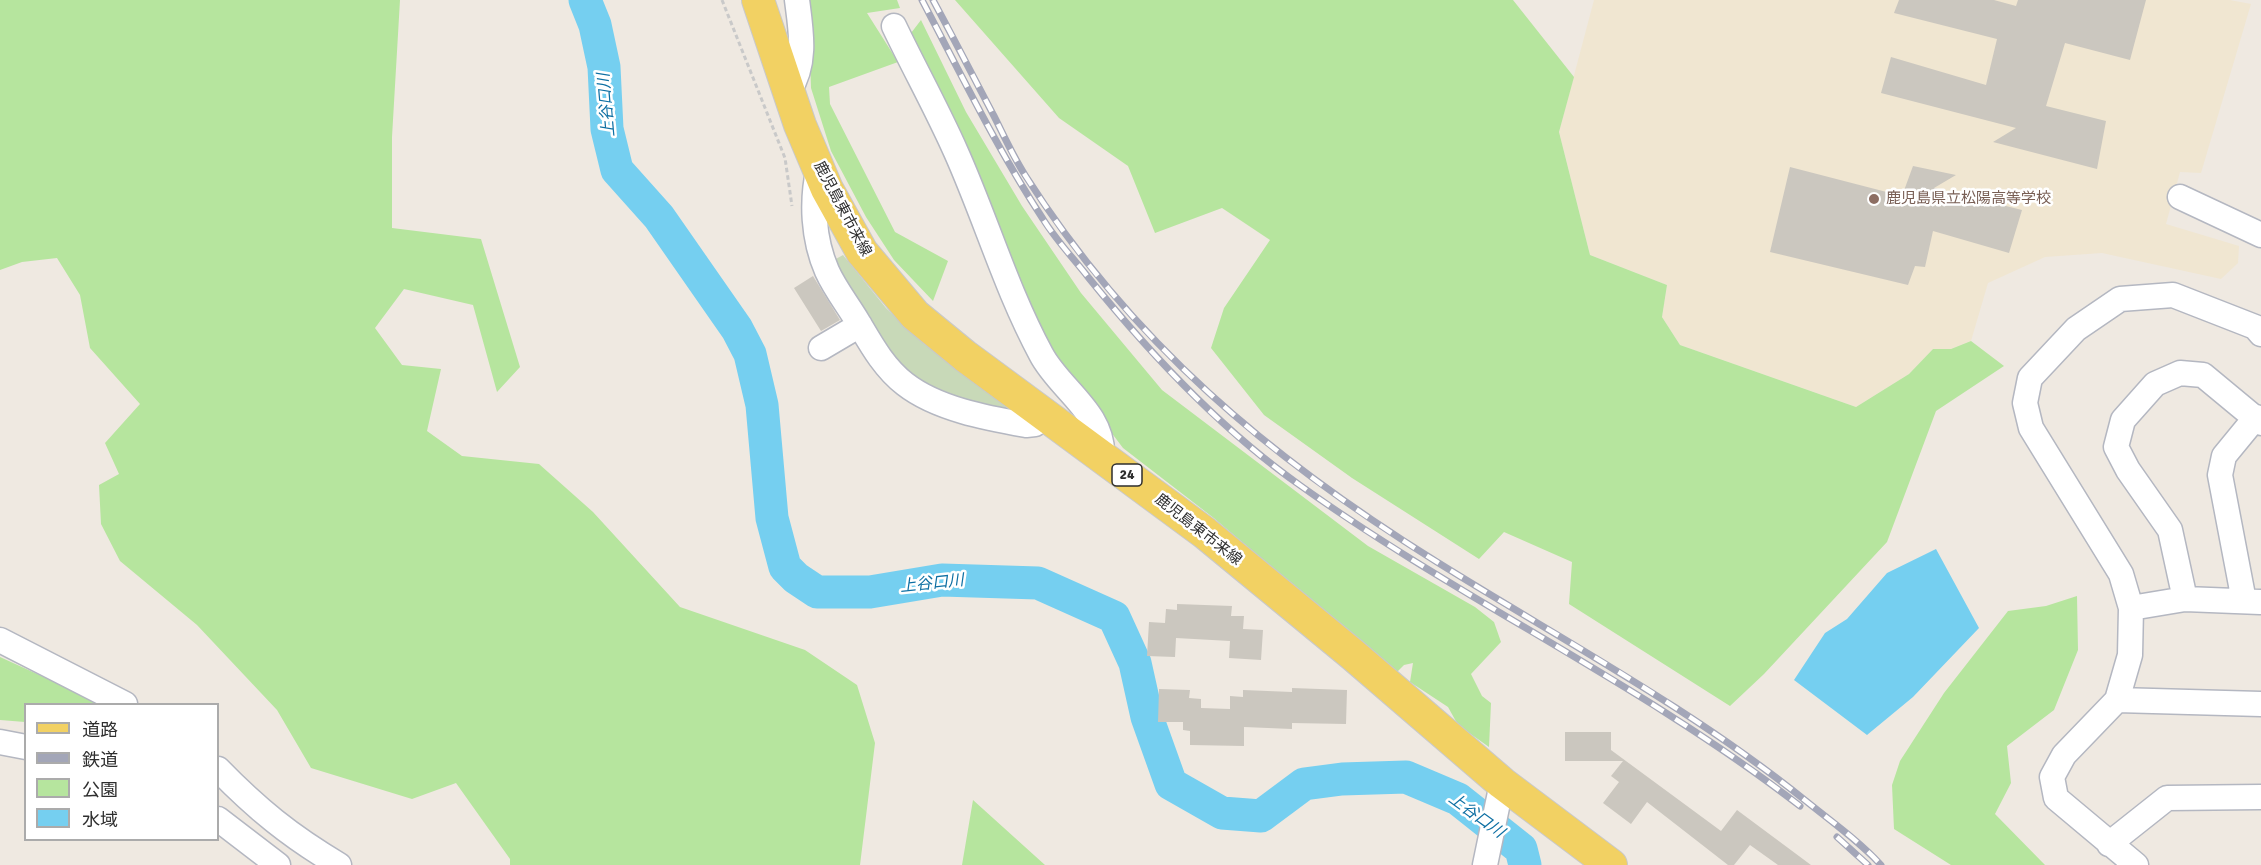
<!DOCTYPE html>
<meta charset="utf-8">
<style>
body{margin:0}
#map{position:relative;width:2261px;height:865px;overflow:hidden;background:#efe9e1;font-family:Signika,"Noto Sans JP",sans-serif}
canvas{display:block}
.legend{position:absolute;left:24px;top:703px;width:195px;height:138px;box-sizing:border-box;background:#fff;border:2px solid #ababab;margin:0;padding:8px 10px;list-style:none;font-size:18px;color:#2e2e2e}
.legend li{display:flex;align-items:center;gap:12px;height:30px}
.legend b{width:30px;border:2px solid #ababab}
</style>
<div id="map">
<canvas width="2261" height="865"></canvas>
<ul class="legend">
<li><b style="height:8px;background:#f2d163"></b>道路</li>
<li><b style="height:8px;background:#a3a6b8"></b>鉄道</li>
<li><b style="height:16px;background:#b6e59e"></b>公園</li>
<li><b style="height:16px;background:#75cff0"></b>水域</li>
</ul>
</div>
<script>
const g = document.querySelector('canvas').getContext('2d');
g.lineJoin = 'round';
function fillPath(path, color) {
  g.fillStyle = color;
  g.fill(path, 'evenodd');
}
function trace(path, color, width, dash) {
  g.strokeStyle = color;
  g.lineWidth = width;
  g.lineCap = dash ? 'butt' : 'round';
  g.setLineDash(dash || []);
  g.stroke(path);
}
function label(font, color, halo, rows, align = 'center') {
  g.font = font + ' Signika,"Noto Sans JP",sans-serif';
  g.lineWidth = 5;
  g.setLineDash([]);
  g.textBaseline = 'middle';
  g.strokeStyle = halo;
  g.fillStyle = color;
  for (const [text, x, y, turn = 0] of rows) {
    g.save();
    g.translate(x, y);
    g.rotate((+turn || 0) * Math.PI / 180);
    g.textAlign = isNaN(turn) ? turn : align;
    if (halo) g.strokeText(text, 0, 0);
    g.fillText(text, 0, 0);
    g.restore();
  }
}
fillPath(new Path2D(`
 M 1594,0 L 2230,0 L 2251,4 L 2201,173 L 2180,172 L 2166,224 L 2239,246 L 2238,263 L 2221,279 L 2102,253 L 2045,257 L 1988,283 L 1971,341 L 1951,349 L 1933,349 L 1909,374 L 1856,407 L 1680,345 L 1662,317 L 1667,285 L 1590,255 L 1559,132 Z`), '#f0e6d1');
fillPath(new Path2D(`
 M 0,0 L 400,0 L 392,137 L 392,228 L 481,239 L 520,367 L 497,392 L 473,305 L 404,289 L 375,328 L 402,365 L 441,369 L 427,431 L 462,456 L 539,464 L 593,512 L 680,607 L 805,650 L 857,685 L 875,743 L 860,865 L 510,865 L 510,859 L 456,783 L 412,799 L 311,768 L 277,710 L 197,625 L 120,561 L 101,524 L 99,485 L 119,474 L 105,443 L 140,404 L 90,348 L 80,295 L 57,258 L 22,262 L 0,270 Z
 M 808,0 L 897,0 L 900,8 L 867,13 L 898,62 L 829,87 L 830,104 L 895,232 L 948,261 L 933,301 L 894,260 L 866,217 L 831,151 L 811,88 Z
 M 955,0 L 1513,0 L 1574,77 L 1559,132 L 1590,255 L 1667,285 L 1662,317 L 1680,345 L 1856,407 L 1909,374 L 1933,349 L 1951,349 L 1971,341 L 2004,366 L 1936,411 L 1887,542 L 1764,674 L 1730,706 L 1569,604 L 1572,562 L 1504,532 L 1479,559 L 1352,478 L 1264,415 L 1211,348 L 1224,308 L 1270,240 L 1222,208 L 1155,233 L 1128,166 L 1059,118 Z
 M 921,20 L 966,112 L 1022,206 L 1081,293 L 1162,390 L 1368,546 L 1475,607 L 1494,622 L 1501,642 L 1471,674 L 1482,696 L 1491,703 L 1489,747 L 1458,725 L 1448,707 L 1410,682 L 1413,663 L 1404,665 L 1396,673 L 1215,519 L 1123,448 L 1052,354 L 908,37 Z
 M 2077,596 L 2078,650 L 2054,710 L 2007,746 L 2011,783 L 1995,814 L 2045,865 L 1951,865 L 1894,829 L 1892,785 L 1900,761 L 1944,693 L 2008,611 L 2046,606 Z
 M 0,657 L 103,704 L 26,704 L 25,722 L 0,720 Z
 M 973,800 L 1045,865 L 962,865 Z`), '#b6e59e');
fillPath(new Path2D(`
 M 843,255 L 886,308 L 924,344 L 1024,416 C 990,408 949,403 920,383 C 879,354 858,302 834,260 Z`), '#c8d9b8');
fillPath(new Path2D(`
 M 1936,549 L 1979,628 L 1913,697 L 1867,735 L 1794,680 L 1825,633 L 1847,619 L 1887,573 Z`), '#75cff0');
trace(new Path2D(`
 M 585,0 L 595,25 L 604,67 L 607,129 L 617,170 L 659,217 L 737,329 L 750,354 L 762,405 L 772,518 L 785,567 L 796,578 L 817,592 L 870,592 L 942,580 L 1038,583 L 1114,617 L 1135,663 L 1147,717 L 1171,784 L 1222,813 L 1261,816 L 1304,784 L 1342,779 L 1406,777 L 1458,799 L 1521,849 L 1525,865`), '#75cff0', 33);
fillPath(new Path2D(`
 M 1899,0 L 1994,0 L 2016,6 L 2018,0 L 2146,0 L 2130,60 L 2065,43 L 2046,106 L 2106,121 L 2097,169 L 1993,142 L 2016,128 L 1881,93 L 1891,57 L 1986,85 L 1997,39 L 1894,13 Z
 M 1913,166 L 1956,175 L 1934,188 L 2022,210 L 2009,253 L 1933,231 L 1925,267 L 1915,266 L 1908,285 L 1770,252 L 1790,167 L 1902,196 Z
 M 813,276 L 840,320 L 821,331 L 794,288 Z
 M 1177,604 L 1232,606 L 1231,616 L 1244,616 L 1243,629 L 1263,630 L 1261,660 L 1229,658 L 1230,641 L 1176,638 L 1175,657 L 1147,656 L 1149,622 L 1165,623 L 1166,609 L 1177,610 Z
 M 1292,688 L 1347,690 L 1346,724 L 1292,723 L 1292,729 L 1244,727 L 1244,746 L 1190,745 L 1190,731 L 1183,730 L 1183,722 L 1158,722 L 1159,689 L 1190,690 L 1189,698 L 1201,699 L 1201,708 L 1230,709 L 1230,696 L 1243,697 L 1243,690 L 1292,692 Z
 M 1565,732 L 1611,732 L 1611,750 L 1721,831 L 1737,810 L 1811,865 L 1778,865 L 1750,845 L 1734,865 L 1728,865 L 1647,802 L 1631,824 L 1603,803 L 1619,782 L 1611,776 L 1623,761 L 1565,761 Z`), '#cbc7bf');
const minor = new Path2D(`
 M 894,26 C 914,68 937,109 956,152 C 986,219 1006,289 1041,354 C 1059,389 1105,413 1102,457
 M 789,91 C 807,63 801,31 797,0
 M 819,167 C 811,201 813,239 827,271 C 835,289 848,305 858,322 C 871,344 884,368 905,384 C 937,409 987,418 1026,425 L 1035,424 L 1046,416
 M 2180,197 L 2261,235
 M 821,348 L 860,325
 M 2185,599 L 2170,530 L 2128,470 L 2116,447 L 2123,420 L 2155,384 L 2180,373 L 2203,375 L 2261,423
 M 2244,601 L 2220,475 L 2224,456 L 2256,417
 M 2131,608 L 2185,599 L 2260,602
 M 0,640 L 125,704
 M 2117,700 L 2261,704
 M 0,742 L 26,747
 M 218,769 C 257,809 290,836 339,865
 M 218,819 L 278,865
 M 2109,844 L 2167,798 L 2261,797
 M 1485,865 L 1502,783
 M 2136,865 L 2056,798 L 2052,777 L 2064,755 L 2117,700 L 2130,655 L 2131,608 L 2121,574 L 2031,428 L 2025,403 L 2030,378 L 2076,329 L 2120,299 L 2173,295 L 2255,327 L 2261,334`);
const major = new Path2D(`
 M 758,0 L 800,125 L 827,189 L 862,252 L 915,315 L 965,356 L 1205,533 L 1352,654 L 1502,783 L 1611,865`);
trace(minor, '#b4b7c1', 27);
trace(major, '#c9c9c9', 34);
trace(new Path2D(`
 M 722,0 L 785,158 L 792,206`), '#c9c9c9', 3, [4.5, 3]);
trace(minor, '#fff', 24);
trace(major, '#f2d163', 32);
const rail = new Path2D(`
 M 922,0 C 961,74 997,149 1043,219 C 1056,240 1073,258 1088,277 C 1150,354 1220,429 1301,486 C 1462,601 1644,685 1800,806
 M 933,0 C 954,39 974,78 994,116 C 1004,136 1013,156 1025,175 C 1132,343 1270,458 1437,562 C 1562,640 1692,709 1806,801 C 1832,822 1859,841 1881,865
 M 1837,837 L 1868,865`);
trace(rail, '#a3a6b8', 7);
trace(rail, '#fff', 4.5, [14]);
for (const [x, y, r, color] of [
 [1874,199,6,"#8d6e63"]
]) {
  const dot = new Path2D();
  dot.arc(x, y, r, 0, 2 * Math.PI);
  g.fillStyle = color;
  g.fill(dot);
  trace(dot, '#fff', 2);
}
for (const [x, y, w] of [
 [1127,475,30]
]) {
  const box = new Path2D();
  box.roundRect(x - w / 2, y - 11, w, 22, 4.5);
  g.fillStyle = '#fff';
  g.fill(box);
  trace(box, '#2e2e2e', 1.5);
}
label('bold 14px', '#2e2e2e', null, [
 ["24",1127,475]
]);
label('15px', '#785e54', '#fff', [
 ["鹿児島県立松陽高等学校",1886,199]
], 'left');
label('15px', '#2e2e2e', '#fff', [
 ["鹿児島東市来線",842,209,62],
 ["鹿児島東市来線",1198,530,38]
]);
label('italic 16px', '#0d6fa3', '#fff', [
 ["上谷口川",607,105,-95],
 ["上谷口川",932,584,-6],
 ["上谷口川",1476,816,36]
]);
</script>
